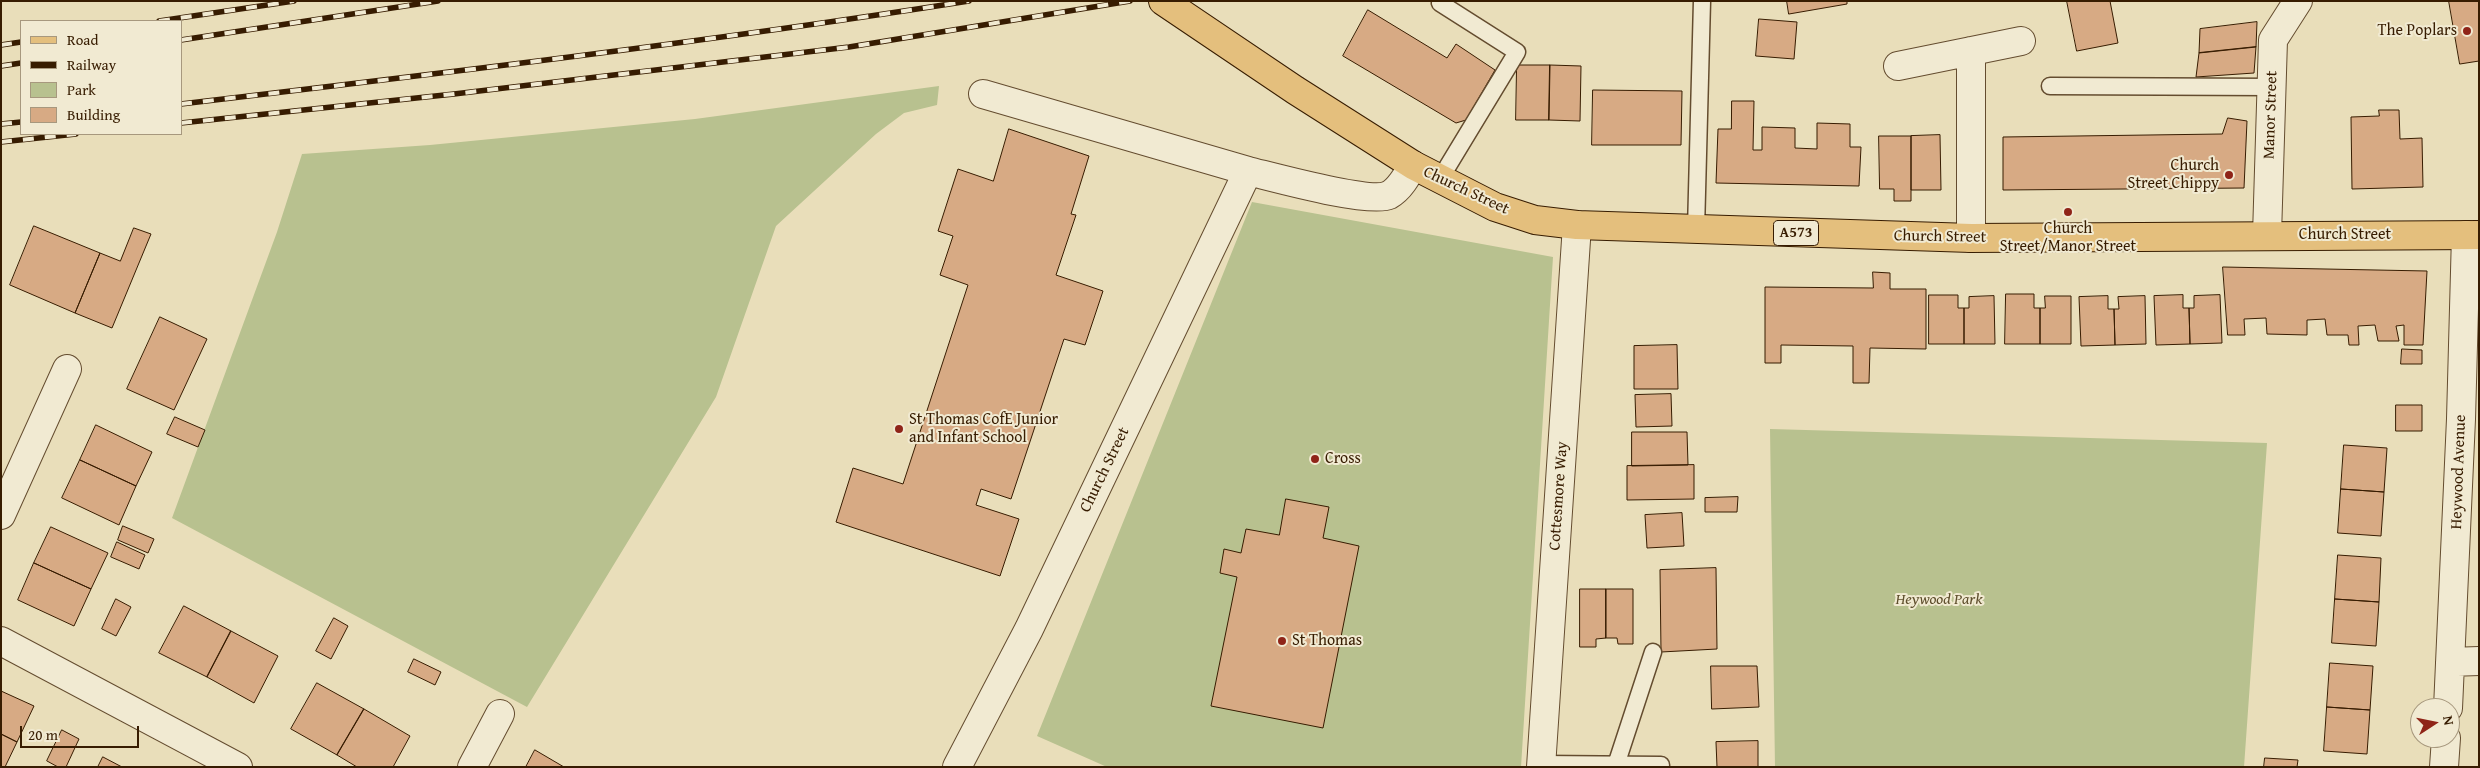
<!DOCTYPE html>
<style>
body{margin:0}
#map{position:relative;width:2480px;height:768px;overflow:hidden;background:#e9deba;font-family:"Gentium Book Plus",serif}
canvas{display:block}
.frame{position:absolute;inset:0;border:2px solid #371c01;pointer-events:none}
.legend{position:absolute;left:20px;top:20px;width:162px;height:115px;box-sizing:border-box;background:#f1ead2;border:1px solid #a7987e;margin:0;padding:6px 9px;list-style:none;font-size:15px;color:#371c01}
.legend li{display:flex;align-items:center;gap:10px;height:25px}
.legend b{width:25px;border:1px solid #a7987e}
.north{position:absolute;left:2410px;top:698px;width:50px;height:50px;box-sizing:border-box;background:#f1ead2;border:1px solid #a7987e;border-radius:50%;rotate:79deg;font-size:14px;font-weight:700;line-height:20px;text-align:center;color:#371c01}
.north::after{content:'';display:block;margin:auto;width:18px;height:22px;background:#8f2418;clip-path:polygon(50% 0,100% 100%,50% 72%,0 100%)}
.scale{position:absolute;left:20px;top:726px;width:119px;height:22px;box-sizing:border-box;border:2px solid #371c01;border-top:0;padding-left:6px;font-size:15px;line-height:18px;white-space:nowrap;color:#371c01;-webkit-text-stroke:4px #f1ead2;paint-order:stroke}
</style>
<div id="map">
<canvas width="2480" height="768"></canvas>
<div class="frame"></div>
<ul class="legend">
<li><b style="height:6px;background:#e4bf7d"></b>Road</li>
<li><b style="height:6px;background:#371c01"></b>Railway</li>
<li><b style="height:14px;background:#b8c18f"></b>Park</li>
<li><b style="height:14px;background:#d7aa84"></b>Building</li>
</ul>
<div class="north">N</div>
<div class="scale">20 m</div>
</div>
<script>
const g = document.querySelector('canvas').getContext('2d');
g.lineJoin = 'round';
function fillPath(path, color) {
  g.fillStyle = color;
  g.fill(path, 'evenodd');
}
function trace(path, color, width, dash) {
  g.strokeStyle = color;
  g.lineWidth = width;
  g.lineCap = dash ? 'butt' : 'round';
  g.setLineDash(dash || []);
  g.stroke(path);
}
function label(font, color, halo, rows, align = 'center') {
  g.font = font + ' "Gentium Book Plus",serif';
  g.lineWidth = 4;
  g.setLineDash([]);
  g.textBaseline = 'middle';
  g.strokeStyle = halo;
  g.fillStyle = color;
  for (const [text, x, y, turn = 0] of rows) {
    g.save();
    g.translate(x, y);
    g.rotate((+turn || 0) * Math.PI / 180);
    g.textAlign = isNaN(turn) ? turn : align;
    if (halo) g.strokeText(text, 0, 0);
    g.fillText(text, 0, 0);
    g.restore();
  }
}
fillPath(new Path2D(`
 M 939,86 L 937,105 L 904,113 L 876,134 L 776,226 L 716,397 L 527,707 L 172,518 L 277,232 L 302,154 L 430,145 L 695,119 Z
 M 1252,202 L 1553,257 L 1521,767 L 1107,767 L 1037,736 Z
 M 1770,429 L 2267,443 L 2244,767 L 1775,767 Z`), '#b8c18f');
const building = new Path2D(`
 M 1787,1 L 1847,1 L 1847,4 L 1789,14 Z
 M 2067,1 L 2110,1 L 2118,43 L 2077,51 Z
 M 2449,1 L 2479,1 L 2479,61 L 2460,64 Z
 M 1368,10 L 1447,58 L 1456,44 L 1495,70 L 1466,120 L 1456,123 L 1343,56 Z
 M 1759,19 L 1797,22 L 1794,59 L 1756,56 Z
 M 2257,22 L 2256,47 L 2199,53 L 2200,29 Z
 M 2256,47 L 2254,73 L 2196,77 L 2199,53 Z
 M 1517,65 L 1550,65 L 1549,120 L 1516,120 Z
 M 1550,65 L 1581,66 L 1580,121 L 1549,120 Z
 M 1593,90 L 1682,91 L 1681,145 L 1592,145 Z
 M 1732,101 L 1754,101 L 1753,150 L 1762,150 L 1762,127 L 1795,128 L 1795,148 L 1817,149 L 1817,123 L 1850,124 L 1850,147 L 1861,147 L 1859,186 L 1716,183 L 1718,129 L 1731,129 Z
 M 2379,110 L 2399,110 L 2400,139 L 2422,138 L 2423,187 L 2352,189 L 2351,117 L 2379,116 Z
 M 2228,118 L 2247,121 L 2244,188 L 2003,190 L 2003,137 L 2222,134 Z
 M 1009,129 L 1089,156 L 1071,214 L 1076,215 L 1056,275 L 1103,291 L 1085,345 L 1064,339 L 1011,499 L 981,489 L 976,505 L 1019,519 L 1000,576 L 836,522 L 853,468 L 903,484 L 968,285 L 940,275 L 953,236 L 938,231 L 958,169 L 993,181 Z
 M 1940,135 L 1941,190 L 1911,190 L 1911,136 Z
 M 1879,136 L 1911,136 L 1911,201 L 1894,201 L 1894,189 L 1880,189 Z
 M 34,226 L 100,253 L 75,313 L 10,285 Z
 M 134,228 L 151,234 L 112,328 L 75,313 L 100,253 L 120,261 Z
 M 2223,267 L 2427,271 L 2423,345 L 2404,345 L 2404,325 L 2396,326 L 2399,341 L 2378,341 L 2375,325 L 2358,326 L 2359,345 L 2349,345 L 2348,335 L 2327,335 L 2325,319 L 2307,320 L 2307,335 L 2267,334 L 2266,318 L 2244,319 L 2245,335 L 2228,335 Z
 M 1873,272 L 1890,273 L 1890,289 L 1926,289 L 1926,349 L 1870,348 L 1869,383 L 1853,383 L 1853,346 L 1781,345 L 1781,363 L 1765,363 L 1765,287 L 1873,288 Z
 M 2006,294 L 2034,294 L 2034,308 L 2040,308 L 2040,344 L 2005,344 Z
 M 1929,295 L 1958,295 L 1958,308 L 1964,308 L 1964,344 L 1929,344 Z
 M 2183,295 L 2183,308 L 2189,308 L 2190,344 L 2156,345 L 2154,296 Z
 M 2220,295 L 2222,343 L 2190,344 L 2189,308 L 2194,308 L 2194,296 Z
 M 1994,296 L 1995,344 L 1964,344 L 1964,308 L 1969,308 L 1969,297 Z
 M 2045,296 L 2071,296 L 2071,344 L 2040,344 L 2040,308 L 2045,308 Z
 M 2108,296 L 2108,309 L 2114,309 L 2115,345 L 2081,346 L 2079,297 Z
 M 2145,296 L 2146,344 L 2115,345 L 2114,309 L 2119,309 L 2118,297 Z
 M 160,317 L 207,339 L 174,410 L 127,389 Z
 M 1677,345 L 1678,389 L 1634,389 L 1634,346 Z
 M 2402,349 L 2422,350 L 2422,364 L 2401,364 Z
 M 1671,394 L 1672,426 L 1636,427 L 1635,395 Z
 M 2396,405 L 2422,405 L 2422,431 L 2396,431 Z
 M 175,417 L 205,430 L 198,447 L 167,434 Z
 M 96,425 L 152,452 L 136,486 L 80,460 Z
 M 1632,432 L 1687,432 L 1688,465 L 1632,466 Z
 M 2344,445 L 2387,448 L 2384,492 L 2341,489 Z
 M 80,460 L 136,486 L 119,525 L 62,498 Z
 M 1694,465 L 1694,499 L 1627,500 L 1627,466 Z
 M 2341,489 L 2384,492 L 2381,536 L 2338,533 Z
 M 1738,497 L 1737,512 L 1705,512 L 1705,498 Z
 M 1286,499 L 1329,507 L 1323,538 L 1359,546 L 1323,728 L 1211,706 L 1237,577 L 1220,573 L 1224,549 L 1241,553 L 1246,529 L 1279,535 Z
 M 1682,513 L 1684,546 L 1647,548 L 1645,515 Z
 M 123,526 L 154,539 L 148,553 L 118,540 Z
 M 51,527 L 108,553 L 91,589 L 34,563 Z
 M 117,542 L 145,555 L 139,569 L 111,557 Z
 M 2338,555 L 2381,558 L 2379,602 L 2335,599 Z
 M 34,563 L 91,589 L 74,626 L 18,600 Z
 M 1716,568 L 1717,649 L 1661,652 L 1660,570 Z
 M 1580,589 L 1606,589 L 1606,638 L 1596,639 L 1596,647 L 1580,647 Z
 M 1606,589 L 1633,589 L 1633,644 L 1618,644 L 1617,638 L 1606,638 Z
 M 116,599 L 131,607 L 116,636 L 102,629 Z
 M 2335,599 L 2379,602 L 2376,646 L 2332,643 Z
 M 184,606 L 231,631 L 207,677 L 159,653 Z
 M 334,618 L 348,626 L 331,659 L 316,651 Z
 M 231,631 L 278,656 L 254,703 L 207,677 Z
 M 414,659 L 441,672 L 435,685 L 408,672 Z
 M 2330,663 L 2373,666 L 2370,710 L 2327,707 Z
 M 1711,666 L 1757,666 L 1759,707 L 1712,709 Z
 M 317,683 L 364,709 L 337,755 L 291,729 Z
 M 1,691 L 34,706 L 17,742 L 1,734 Z
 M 2327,707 L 2370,710 L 2367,754 L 2324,751 Z
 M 364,709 L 410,736 L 393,767 L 357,767 L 337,755 Z
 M 62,730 L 79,739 L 66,767 L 58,767 L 47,761 Z
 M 1,734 L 17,742 L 5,767 L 1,767 Z
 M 1758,741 L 1758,767 L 1717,767 L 1716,742 Z
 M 535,750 L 564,767 L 526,767 Z
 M 103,757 L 122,767 L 98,767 Z
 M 2265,758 L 2298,760 L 2297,767 L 2264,767 Z`);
fillPath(building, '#d7aa84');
trace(building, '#371c01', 1);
const lane = new Path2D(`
 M 2050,86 L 2272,87
 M 1440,179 L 1517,52 L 1440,3
 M 1696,230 L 1702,1
 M 1541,764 L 1661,765
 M 1616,765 L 1653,652`);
const street = new Path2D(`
 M 1898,66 L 2021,41
 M 983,94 L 1248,171
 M 2267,235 L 2273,40 L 2298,1
 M 1971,238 L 1971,51
 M 1,515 L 67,369
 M 1,641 L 238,767
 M 2450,662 L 2479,661
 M 2448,708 L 2461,419 L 2466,235
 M 472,767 L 500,714
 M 957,767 L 1029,629 L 1248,171 C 1273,177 1370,204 1389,195 C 1400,189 1407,176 1413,165
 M 1541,767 L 1577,225
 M 2444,767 L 2446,738`);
const primary = new Path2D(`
 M 1163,1 L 1295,90 L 1413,165 L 1495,207 L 1535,220 L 1577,225 L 1971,238 L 2479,235`);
trace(lane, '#644c2f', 19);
trace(street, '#644c2f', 30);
trace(primary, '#371c01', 30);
trace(lane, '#f1ead2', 16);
trace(street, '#f1ead2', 28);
trace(primary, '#e4bf7d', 28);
const rail = new Path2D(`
 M 159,21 L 294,1
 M 181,40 L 438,1
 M 1,45 L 21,42
 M 1,66 L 21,63
 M 181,104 C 444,73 707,42 969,1
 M 181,123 L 454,94 L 849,47 L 1130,1
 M 1,124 L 21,122
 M 1,142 L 76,134`);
trace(rail, '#371c01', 5.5);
trace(rail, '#f1ead2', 4, [11]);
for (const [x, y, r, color] of [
 [2467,31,5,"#8f2418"],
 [2229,175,5,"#8f2418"],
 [2068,212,5,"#8f2418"],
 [899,429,5,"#8f2418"],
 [1315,459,5,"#8f2418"],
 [1282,641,5,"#8f2418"]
]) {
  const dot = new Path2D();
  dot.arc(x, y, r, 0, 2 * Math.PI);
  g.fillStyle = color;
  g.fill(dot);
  trace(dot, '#f1ead2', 2);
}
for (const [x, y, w] of [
 [1796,233,45]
]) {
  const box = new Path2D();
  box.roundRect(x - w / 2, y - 12.5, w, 25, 4);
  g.fillStyle = '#f1ead2';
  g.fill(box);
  trace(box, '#371c01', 1);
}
label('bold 15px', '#371c01', null, [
 ["A573",1796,233]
]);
label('16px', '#371c01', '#f1ead2', [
 ["The Poplars",2457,31,"right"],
 ["Church",2219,166,"right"],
 ["Street Chippy",2219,184,"right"],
 ["Church",2068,229,"center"],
 ["Street/Manor Street",2068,247,"center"],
 ["St Thomas CofE Junior",909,420],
 ["and Infant School",909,438],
 ["Cross",1325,459],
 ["St Thomas",1292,641]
], 'left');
label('16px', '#371c01', '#f1ead2', [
 ["Manor Street",2271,115,-88],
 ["Church Street",1466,191,25],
 ["Church Street",2345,235],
 ["Church Street",1940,237,1],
 ["Church Street",1105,470,-64],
 ["Heywood Avenue",2459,472,-88],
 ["Cottesmore Way",1559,496,-86]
]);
label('italic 16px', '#5e4e2c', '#f1ead2', [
 ["Heywood Park",1939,600]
]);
</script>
